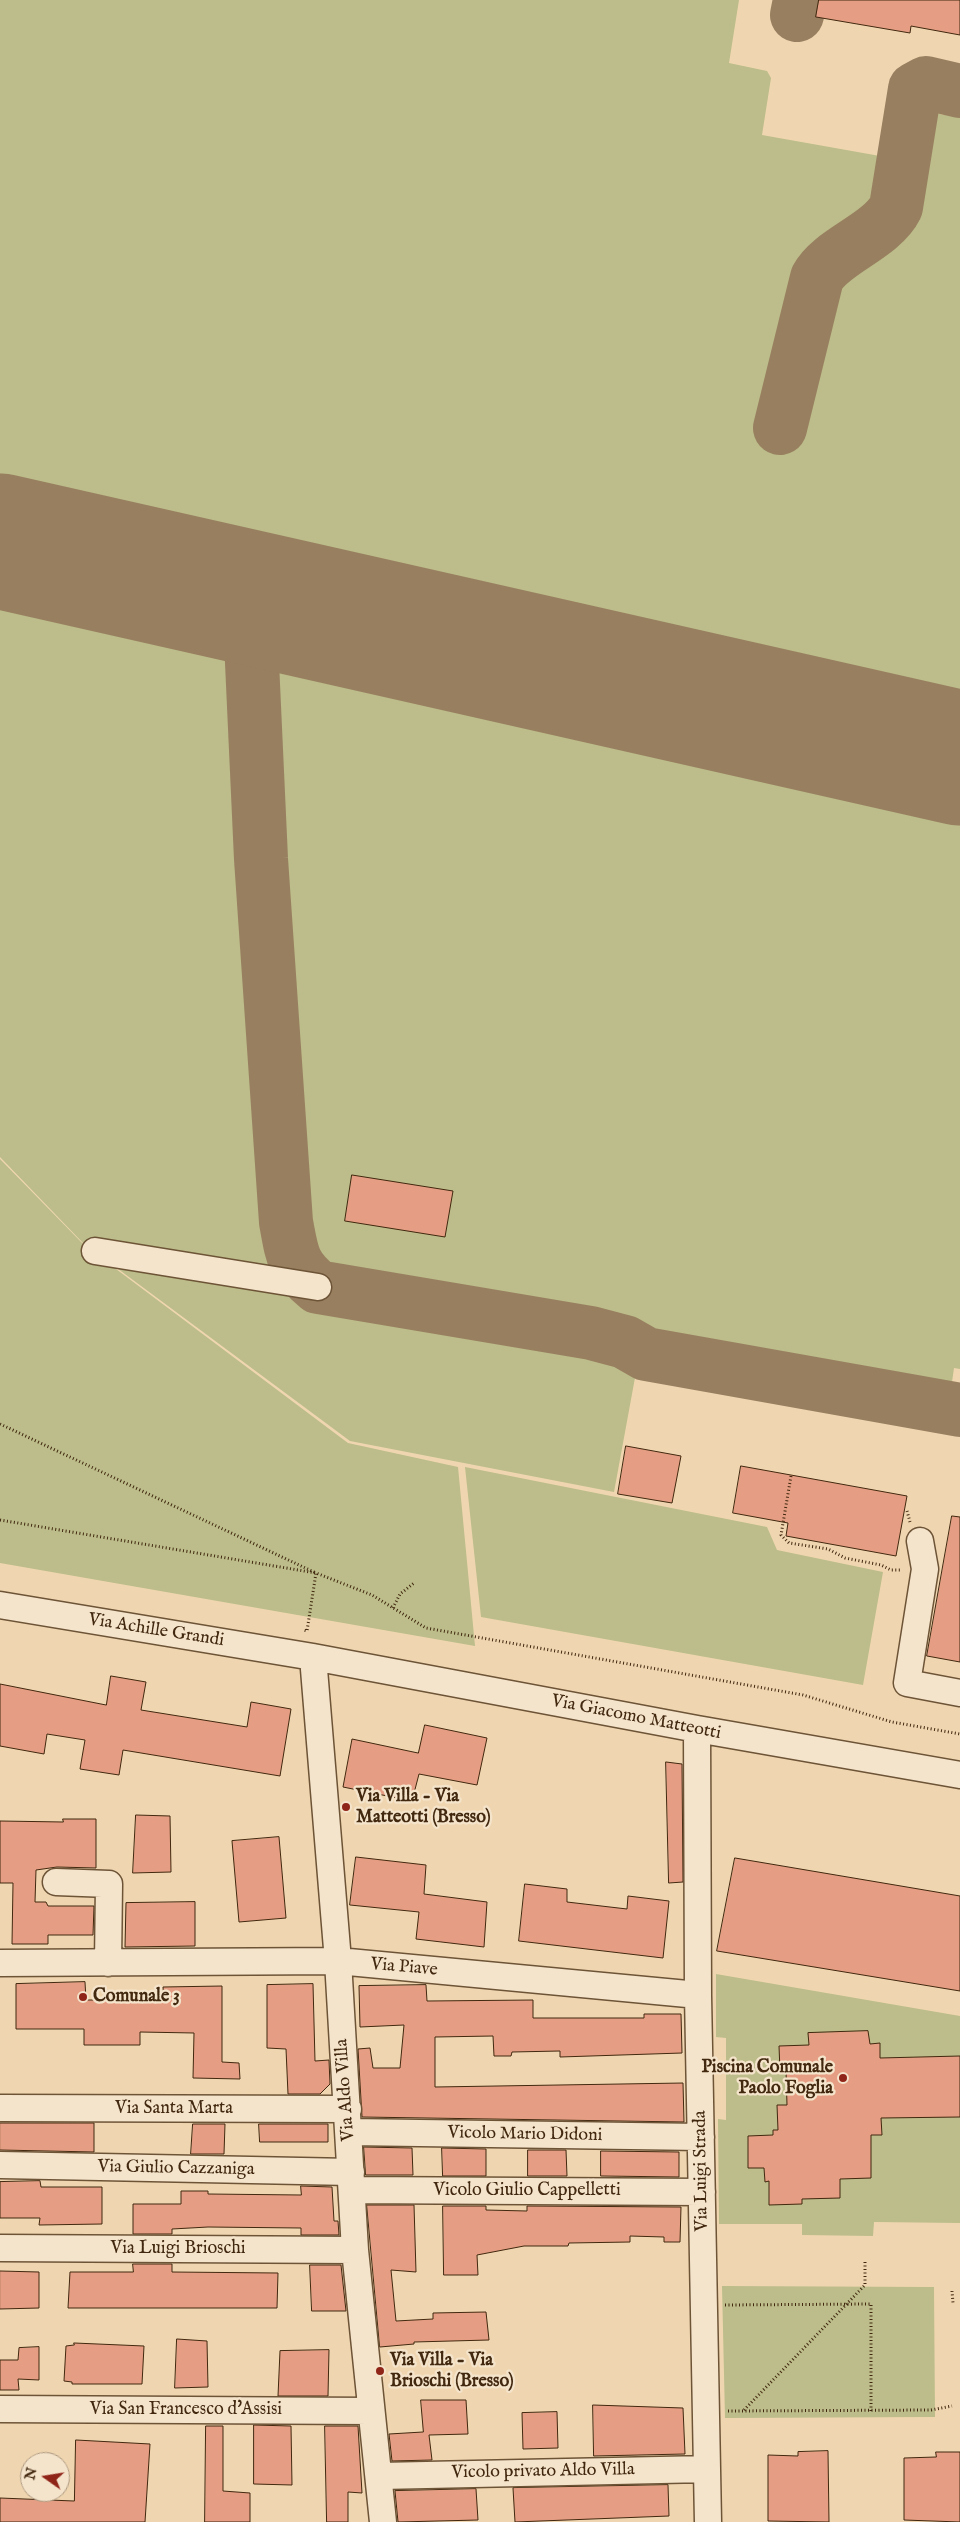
<!DOCTYPE html>
<style>
body{margin:0}
#map{position:relative;width:960px;height:2522px;overflow:hidden;background:#f0d6b0;font-family:"IM FELL English",serif}
canvas{display:block}
.north{position:absolute;left:20px;top:2452px;width:50px;height:50px;box-sizing:border-box;background:#f5e4cc;border:1px solid #ad9980;border-radius:50%;rotate:283deg;font-size:14px;font-weight:700;line-height:20px;text-align:center;color:#41280f}
.north::after{content:'';display:block;margin:auto;width:18px;height:22px;background:#8f2418;clip-path:polygon(50% 0,100% 100%,50% 72%,0 100%)}
</style>
<div id="map">
<canvas width="960" height="2522"></canvas>
<div class="north">N</div>
</div>
<script>
const g = document.querySelector('canvas').getContext('2d');
g.lineJoin = 'round';
function fillPath(path, color) {
  g.fillStyle = color;
  g.fill(path, 'evenodd');
}
function trace(path, color, width, dash) {
  g.strokeStyle = color;
  g.lineWidth = width;
  g.lineCap = dash ? 'butt' : 'round';
  g.setLineDash(dash || []);
  g.stroke(path);
}
function label(font, color, halo, rows, align = 'center') {
  g.font = font + ' "IM FELL English",serif';
  g.lineWidth = 4.5;
  g.setLineDash([]);
  g.textBaseline = 'middle';
  g.strokeStyle = halo;
  g.fillStyle = color;
  for (const [text, x, y, turn = 0] of rows) {
    g.save();
    g.translate(x, y);
    g.rotate((+turn || 0) * Math.PI / 180);
    g.textAlign = isNaN(turn) ? turn : align;
    if (halo) g.strokeText(text, 0, 0);
    g.fillText(text, 0, 0);
    g.restore();
  }
}
fillPath(new Path2D(`
 M 0,0 L 739,0 L 729,63 L 767,71 L 771,78 L 762,135 L 880,156 L 889,166 L 913,170 L 926,112 L 960,117 L 960,711 L 0,495 Z
 M 0,590 L 236,642 L 275,1225 L 276,1274 L 84,1244 L 0,1157 Z
 M 271,651 L 960,808 L 960,1369 L 954,1368 L 951,1389 L 651,1333 L 322,1277 L 307,1259 L 290,1166 L 264,750 L 273,749 Z
 M 0,1159 L 84,1245 L 348,1443 L 458,1467 L 475,1646 L 0,1563 Z
 M 102,1257 L 639,1356 L 614,1492 L 350,1441 Z
 M 465,1467 L 767,1527 L 777,1550 L 883,1572 L 863,1685 L 481,1617 Z
 M 716,1974 L 960,2016 L 960,2223 L 874,2222 L 873,2236 L 802,2235 L 802,2224 L 719,2224 L 718,2119 L 726,2120 L 726,2038 L 716,2037 Z
 M 722,2286 L 934,2287 L 935,2417 L 725,2418 Z`), '#bcbd8a');
trace(new Path2D(`
 M 797,15 L 800,0
 M 780,428 L 817,278 C 831,251 881,237 896,207 L 915,89 L 926,83 L 960,91
 M 249,597 L 261,859 L 286,1222 C 292,1254 292,1266 318,1287 L 591,1333 L 625,1342 L 646,1354 L 960,1410`), '#987f60', 54);
trace(new Path2D(`
 M 0,541 L 960,758`), '#987f60', 135);
const building = new Path2D(`
 M 819,0 L 960,0 L 960,35 L 911,26 L 910,33 L 816,17 Z
 M 352,1175 L 453,1191 L 445,1237 L 345,1221 Z
 M 626,1446 L 681,1456 L 672,1503 L 618,1494 Z
 M 741,1466 L 907,1496 L 896,1556 L 786,1536 L 788,1523 L 733,1513 Z
 M 952,1516 L 960,1517 L 960,1662 L 927,1656 Z
 M 111,1676 L 146,1682 L 141,1710 L 247,1727 L 251,1702 L 291,1709 L 280,1776 L 123,1750 L 119,1775 L 80,1769 L 85,1740 L 47,1734 L 44,1754 L 0,1746 L 0,1684 L 106,1705 Z
 M 425,1725 L 487,1738 L 477,1785 L 419,1774 L 412,1801 L 343,1787 L 352,1739 L 418,1753 Z
 M 666,1762 L 682,1764 L 683,1882 L 669,1883 Z
 M 136,1815 L 170,1816 L 171,1872 L 133,1873 Z
 M 63,1819 L 96,1819 L 96,1868 L 57,1867 L 36,1870 L 35,1902 L 46,1902 L 48,1906 L 94,1906 L 93,1935 L 48,1935 L 48,1944 L 12,1944 L 13,1883 L 0,1883 L 0,1821 L 63,1822 Z
 M 279,1837 L 286,1918 L 239,1922 L 232,1841 Z
 M 356,1857 L 426,1865 L 424,1894 L 487,1902 L 484,1947 L 416,1939 L 419,1912 L 350,1905 Z
 M 735,1858 L 960,1896 L 960,1991 L 717,1951 Z
 M 525,1884 L 567,1889 L 567,1902 L 627,1909 L 628,1896 L 669,1901 L 663,1958 L 519,1941 Z
 M 195,1902 L 195,1946 L 125,1947 L 126,1903 Z
 M 85,1982 L 86,2000 L 164,2000 L 163,1987 L 222,1986 L 222,2062 L 239,2063 L 240,2079 L 193,2078 L 194,2033 L 140,2032 L 140,2045 L 84,2045 L 84,2029 L 16,2029 L 16,1984 Z
 M 313,1984 L 315,2061 L 329,2060 L 330,2084 L 320,2094 L 288,2094 L 286,2049 L 267,2048 L 267,1985 Z
 M 426,1985 L 427,2001 L 533,2000 L 533,2018 L 644,2018 L 644,2014 L 681,2014 L 682,2053 L 560,2057 L 560,2051 L 512,2052 L 511,2056 L 494,2056 L 493,2036 L 435,2037 L 435,2087 L 683,2083 L 684,2122 L 362,2117 L 358,2049 L 370,2048 L 373,2068 L 400,2068 L 404,2025 L 360,2027 L 359,1986 Z
 M 868,2031 L 870,2044 L 880,2043 L 880,2058 L 960,2056 L 960,2117 L 881,2118 L 882,2135 L 871,2135 L 871,2178 L 840,2179 L 840,2198 L 802,2199 L 802,2204 L 769,2205 L 769,2181 L 765,2182 L 764,2168 L 748,2168 L 748,2136 L 773,2135 L 773,2130 L 778,2130 L 777,2105 L 787,2105 L 786,2071 L 780,2071 L 779,2046 L 809,2045 L 808,2033 Z
 M 0,2123 L 94,2123 L 94,2152 L 0,2150 Z
 M 193,2124 L 225,2124 L 224,2154 L 191,2154 Z
 M 259,2124 L 328,2124 L 328,2142 L 260,2142 Z
 M 364,2147 L 412,2148 L 413,2175 L 366,2175 Z
 M 442,2148 L 486,2149 L 486,2176 L 443,2176 Z
 M 528,2150 L 566,2150 L 567,2176 L 528,2176 Z
 M 601,2151 L 679,2152 L 679,2177 L 601,2176 Z
 M 40,2181 L 41,2187 L 102,2187 L 102,2224 L 39,2225 L 40,2218 L 0,2218 L 0,2182 Z
 M 301,2186 L 332,2187 L 334,2221 L 338,2221 L 339,2235 L 301,2235 L 301,2228 L 208,2227 L 172,2229 L 172,2234 L 133,2234 L 133,2204 L 181,2204 L 181,2191 L 208,2191 L 208,2194 L 301,2195 Z
 M 367,2205 L 414,2205 L 416,2272 L 391,2270 L 396,2321 L 433,2319 L 433,2313 L 486,2312 L 489,2340 L 414,2342 L 414,2344 L 380,2347 Z
 M 443,2206 L 486,2206 L 486,2210 L 527,2211 L 527,2206 L 681,2207 L 680,2242 L 664,2242 L 664,2237 L 630,2236 L 630,2242 L 569,2243 L 568,2246 L 524,2246 L 477,2255 L 478,2275 L 444,2275 Z
 M 133,2264 L 172,2264 L 172,2272 L 278,2273 L 277,2308 L 68,2308 L 70,2272 L 133,2272 Z
 M 310,2265 L 341,2265 L 346,2311 L 312,2311 Z
 M 0,2271 L 39,2272 L 39,2308 L 0,2309 Z
 M 177,2339 L 207,2341 L 208,2387 L 175,2388 Z
 M 74,2343 L 144,2346 L 142,2384 L 72,2384 L 72,2382 L 64,2381 L 66,2346 L 74,2345 Z
 M 39,2347 L 39,2380 L 18,2379 L 19,2390 L 0,2390 L 0,2360 L 18,2360 L 19,2348 Z
 M 329,2350 L 328,2396 L 278,2396 L 280,2351 Z
 M 421,2400 L 466,2400 L 468,2434 L 429,2435 L 432,2460 L 392,2461 L 389,2434 L 423,2432 Z
 M 593,2405 L 683,2408 L 685,2454 L 594,2456 Z
 M 557,2412 L 558,2448 L 523,2449 L 522,2413 Z
 M 254,2425 L 291,2426 L 292,2485 L 254,2484 Z
 M 206,2426 L 223,2426 L 223,2491 L 250,2493 L 250,2522 L 205,2522 Z
 M 325,2426 L 358,2426 L 362,2493 L 348,2492 L 348,2522 L 327,2522 Z
 M 76,2440 L 150,2444 L 145,2522 L 0,2522 L 0,2498 L 74,2501 Z
 M 828,2451 L 829,2522 L 768,2521 L 768,2455 L 798,2456 L 798,2452 Z
 M 936,2452 L 960,2452 L 960,2522 L 904,2520 L 904,2458 L 936,2457 Z
 M 668,2485 L 669,2516 L 515,2522 L 513,2488 Z
 M 476,2489 L 478,2520 L 398,2522 L 395,2491 Z`);
fillPath(building, '#e59e83');
trace(building, '#41280f', 1);
const minor = new Path2D(`
 M 95,1251 L 318,1287
 M 920,1541 L 925,1569 L 907,1683 L 960,1693
 M 0,1605 L 313,1657 L 697,1729 L 960,1775
 M 313,1657 L 338,1961 L 355,2250 L 383,2522
 M 697,1729 L 698,1995 L 708,2522
 M 56,1882 L 109,1884 L 108,1963
 M 0,1963 L 338,1961 L 698,1995
 M 0,2108 L 348,2109
 M 349,2132 L 701,2137
 M 0,2165 L 351,2172
 M 352,2190 L 702,2192
 M 0,2248 L 355,2250
 M 0,2409 L 371,2411
 M 380,2476 L 707,2469`);
trace(minor, '#6d5437', 29);
trace(new Path2D(`
 M 0,1424 L 316,1573 L 307,1631 L 303,1630
 M 791,1476 L 781,1535 L 789,1543 L 828,1549 L 845,1558 L 881,1565 L 891,1570 L 902,1570
 M 907,1511 L 910,1522
 M 0,1520 L 316,1573 L 372,1595 L 426,1628 L 803,1695 L 892,1722 L 960,1734
 M 393,1608 L 400,1594 L 414,1583
 M 952,2291 L 953,2303
 M 725,2305 L 871,2304 L 871,2411
 M 744,2410 L 865,2285 L 865,2262
 M 728,2411 L 931,2410 L 952,2406`), '#41280f', 3, [1, 2.5]);
trace(minor, '#f5e4cc', 26);
for (const [x, y, r, color] of [
 [346,1807,5,"#8f2418"],
 [83,1997,5,"#8f2418"],
 [843,2078,5,"#8f2418"],
 [380,2371,5,"#8f2418"]
]) {
  const dot = new Path2D();
  dot.arc(x, y, r, 0, 2 * Math.PI);
  g.fillStyle = color;
  g.fill(dot);
  trace(dot, '#f5e4cc', 2);
}
label('18px', '#41280f', '#f5e4cc', [
 ["Via Achille Grandi",156,1631,9],
 ["Via Giacomo Matteotti",636,1718,11],
 ["Via Piave",404,1968,5],
 ["Via Aldo Villa",346,2090,-94],
 ["Via Santa Marta",174,2109],
 ["Vicolo Mario Didoni",525,2135,1],
 ["Via Giulio Cazzaniga",176,2169,1],
 ["Via Luigi Strada",702,2171,-91],
 ["Vicolo Giulio Cappelletti",527,2191],
 ["Via Luigi Brioschi",178,2249],
 ["Via San Francesco d'Assisi",186,2410],
 ["Vicolo privato Aldo Villa",543,2472,-1]
]);
label('bold 18px', '#41280f', '#f5e4cc', [
 ["Via Villa - Via",356,1797],
 ["Matteotti (Bresso)",356,1818],
 ["Comunale 3",93,1997],
 ["Piscina Comunale",833,2068,"right"],
 ["Paolo Foglia",833,2089,"right"],
 ["Via Villa - Via",390,2361],
 ["Brioschi (Bresso)",390,2382]
], 'left');
</script>
